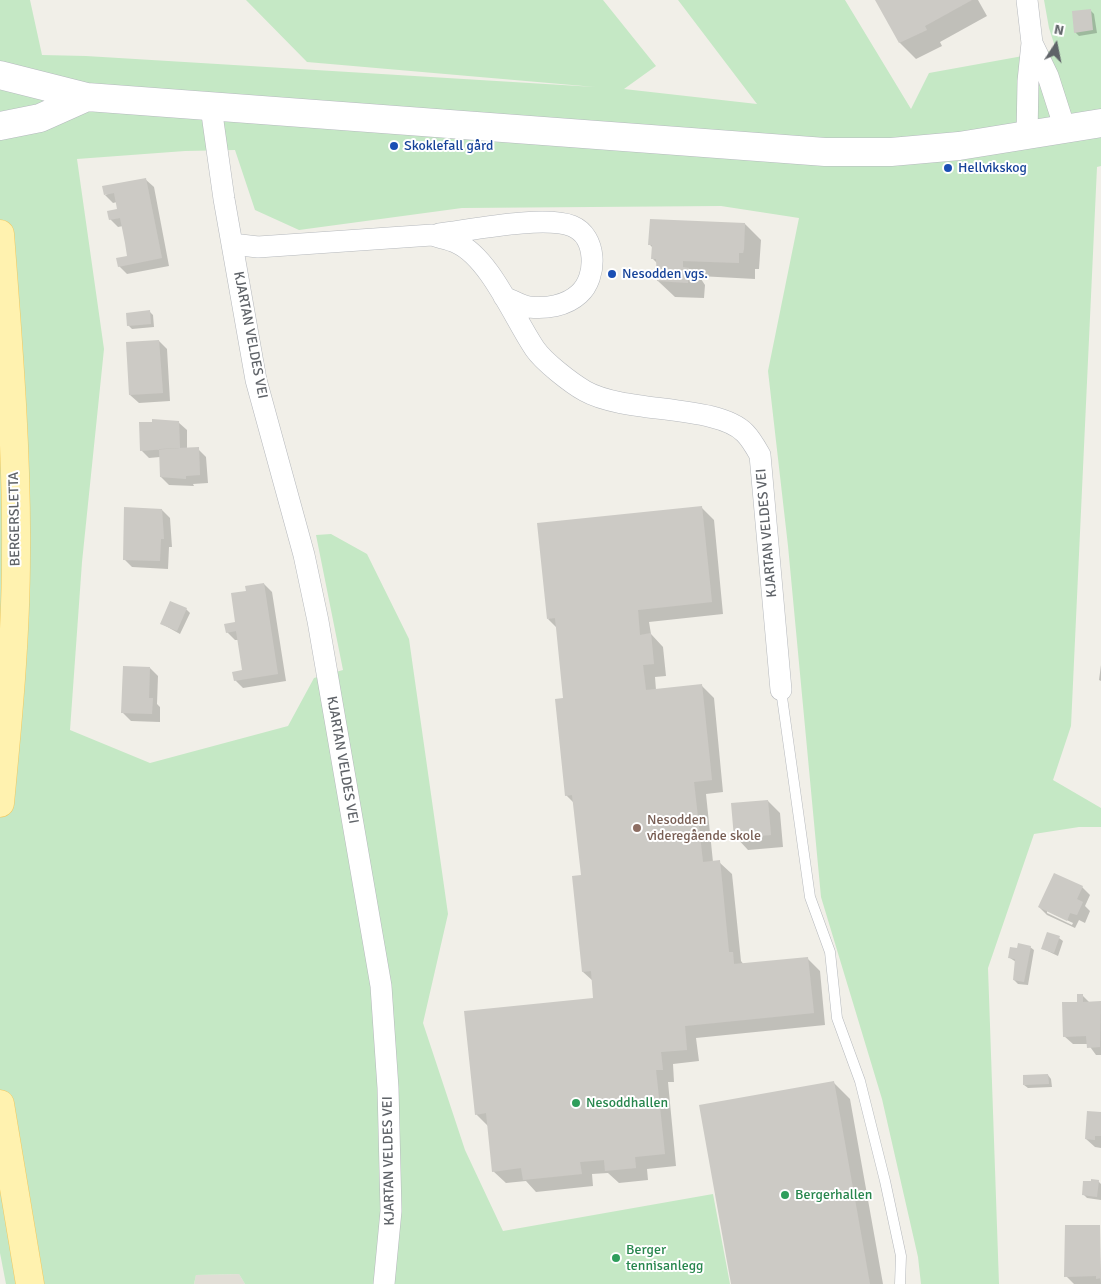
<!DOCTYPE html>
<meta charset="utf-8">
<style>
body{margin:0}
#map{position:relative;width:1101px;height:1284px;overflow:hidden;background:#f1efe8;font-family:Signika,sans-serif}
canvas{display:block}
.north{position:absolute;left:1031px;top:20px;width:50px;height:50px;-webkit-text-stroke:4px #fff;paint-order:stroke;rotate:11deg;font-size:14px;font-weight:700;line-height:20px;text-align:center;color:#5f6368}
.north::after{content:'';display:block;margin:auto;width:18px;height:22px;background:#5f6368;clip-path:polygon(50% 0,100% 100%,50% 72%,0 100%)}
</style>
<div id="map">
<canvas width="1101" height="1284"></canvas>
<div class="north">N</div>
</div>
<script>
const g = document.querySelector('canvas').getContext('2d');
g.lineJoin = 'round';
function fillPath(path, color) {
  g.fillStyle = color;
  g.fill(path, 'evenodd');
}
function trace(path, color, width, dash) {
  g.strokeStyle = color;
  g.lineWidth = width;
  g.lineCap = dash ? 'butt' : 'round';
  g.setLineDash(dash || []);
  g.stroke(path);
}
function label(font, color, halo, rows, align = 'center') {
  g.font = font + ' Signika,sans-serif';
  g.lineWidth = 4;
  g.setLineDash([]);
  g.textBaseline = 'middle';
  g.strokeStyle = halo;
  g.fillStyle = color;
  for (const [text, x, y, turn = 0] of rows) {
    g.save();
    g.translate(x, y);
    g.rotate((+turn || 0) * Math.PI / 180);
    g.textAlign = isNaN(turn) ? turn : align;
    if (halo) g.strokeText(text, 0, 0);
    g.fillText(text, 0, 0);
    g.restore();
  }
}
fillPath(new Path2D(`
 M 239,1274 L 245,1284 L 194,1284 L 196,1275 Z`), '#e1ded6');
fillPath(new Path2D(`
 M 0,0 L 30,0 L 42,55 L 86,56 L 595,87 L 307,62 L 246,0 L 603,0 L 656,66 L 624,89 L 757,104 L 678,0 L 845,0 L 911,109 L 929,73 L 1056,50 L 1049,28 L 1044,0 L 1101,0 L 1101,166 L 1097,167 L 1071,726 L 1053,780 L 1101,808 L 1101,827 L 1079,827 L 1034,834 L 988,968 L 999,1284 L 921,1284 L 918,1257 L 882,1099 L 821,897 L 788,546 L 768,371 L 799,218 L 721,206 L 462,208 L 299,230 L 255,210 L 235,150 L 185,151 L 77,159 L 104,349 L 82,562 L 70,730 L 150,763 L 288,726 L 314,678 L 343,670 L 316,535 L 331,534 L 367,554 L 409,639 L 448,914 L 423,1023 L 465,1150 L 503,1231 L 713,1194 L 730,1284 L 245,1284 L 239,1274 L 196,1275 L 194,1284 L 6,1284 L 0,1253 Z`), '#c5e8c5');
fillPath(new Path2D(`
 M 877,0 L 978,0 L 987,16 L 940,42 L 942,46 L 916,59 L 900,43 Z
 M 1090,10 L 1094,14 L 1097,33 L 1079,36 L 1075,32 Z
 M 145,179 L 154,187 L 169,266 L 127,274 L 119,266 L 128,257 L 123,226 L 118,227 L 110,219 L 119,210 L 117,202 L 113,203 L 105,195 Z
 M 745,224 L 761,240 L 759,269 L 755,269 L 755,279 L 699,276 L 705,285 L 704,298 L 675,297 L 658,281 L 658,264 L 652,258 L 653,248 L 650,245 Z
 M 150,312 L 153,315 L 154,327 L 132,329 L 128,325 Z
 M 159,341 L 167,349 L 170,401 L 139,403 L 130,395 Z
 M 178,422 L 187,430 L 187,449 L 198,449 L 206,457 L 208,483 L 193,484 L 194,486 L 169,485 L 161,477 L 160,457 L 149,458 L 141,450 Z
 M 701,507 L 714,520 L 723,614 L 649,622 L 651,634 L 663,647 L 666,676 L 655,677 L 656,690 L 702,686 L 714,698 L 723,792 L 706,794 L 713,862 L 719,862 L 732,874 L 741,961 L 744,965 L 807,958 L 820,971 L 825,1025 L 696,1038 L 699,1061 L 673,1064 L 674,1082 L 668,1082 L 676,1166 L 647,1169 L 648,1180 L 619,1183 L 608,1173 L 592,1174 L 593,1186 L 536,1192 L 526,1181 L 506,1183 L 493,1171 L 489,1127 L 476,1114 L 595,999 L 593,981 L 583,972 L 582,876 L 575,804 L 566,795 L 564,699 L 557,628 L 548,619 Z
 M 162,510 L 170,518 L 172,547 L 169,547 L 168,569 L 132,567 L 124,559 Z
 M 264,584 L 272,592 L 286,681 L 243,688 L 235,680 L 244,671 L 239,640 L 235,640 L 227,632 L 236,623 L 248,592 Z
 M 186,609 L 190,613 L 180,634 L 162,624 Z
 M 1101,665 L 1101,681 L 1099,680 Z
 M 150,668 L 158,676 L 157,704 L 160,707 L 160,722 L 131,721 L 123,713 Z
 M 768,801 L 780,813 L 783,847 L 748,850 L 736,837 Z
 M 1082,887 L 1090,895 L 1085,906 L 1090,911 L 1085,923 L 1079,920 L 1075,928 L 1047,915 L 1039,907 ZM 1047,911 L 1073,923 L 1072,925 L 1047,913 Z
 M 1059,938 L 1063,941 L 1058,956 L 1043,949 Z
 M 1030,947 L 1034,950 L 1028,985 L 1018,984 L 1014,980 L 1016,962 L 1010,958 L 1018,949 Z
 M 1082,995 L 1090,1003 L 1101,1003 L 1101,1055 L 1096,1055 L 1088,1044 L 1073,1044 L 1064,1036 Z
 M 1048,1075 L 1051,1079 L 1052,1087 L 1028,1088 L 1024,1085 Z
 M 833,1082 L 850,1099 L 883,1284 L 732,1284 Z
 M 1101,1113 L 1101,1148 L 1095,1147 L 1086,1139 Z
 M 1098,1181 L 1101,1184 L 1101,1200 L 1087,1198 L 1083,1194 Z
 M 1099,1226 L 1101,1284 L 1074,1284 L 1066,1276 Z`), '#0003');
fillPath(new Path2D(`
 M 875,0 L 972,0 L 925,26 L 927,30 L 899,43 Z
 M 1091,9 L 1093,30 L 1074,33 L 1072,11 Z
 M 146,178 L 162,258 L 118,267 L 116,258 L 127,256 L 125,243 L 120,218 L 109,220 L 108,216 L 107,211 L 117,209 L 114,193 L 104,195 L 102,186 Z
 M 650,219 L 745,223 L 744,249 L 743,253 L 739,253 L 739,263 L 683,261 L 683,267 L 689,268 L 688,283 L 657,281 L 656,259 L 651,259 L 652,245 L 648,245 Z
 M 150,310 L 151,324 L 127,326 L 126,313 Z
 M 159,340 L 163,393 L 129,395 L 126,342 Z
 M 152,419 L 179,421 L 180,448 L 140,451 L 139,422 L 152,422 Z
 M 199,447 L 200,475 L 186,476 L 186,479 L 160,477 L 159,449 Z
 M 702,506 L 712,602 L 638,610 L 640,635 L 651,633 L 654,664 L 643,665 L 646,690 L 702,684 L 712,780 L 694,782 L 703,862 L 720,860 L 729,952 L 733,952 L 734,964 L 808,957 L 814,1013 L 685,1026 L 687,1050 L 661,1052 L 663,1070 L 656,1070 L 665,1154 L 635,1157 L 636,1168 L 605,1171 L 604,1160 L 580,1162 L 582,1174 L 523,1180 L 521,1168 L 492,1172 L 486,1113 L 475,1115 L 464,1011 L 593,998 L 591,971 L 582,972 L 572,876 L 581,875 L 572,795 L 565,796 L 555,699 L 563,698 L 555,618 L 547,619 L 537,523 Z
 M 124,507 L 162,509 L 164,539 L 161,539 L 160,561 L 123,560 Z
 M 264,583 L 278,674 L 234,681 L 232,672 L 242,670 L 236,631 L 226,633 L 224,624 L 235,622 L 231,593 L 246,591 L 245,586 Z
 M 170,601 L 187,608 L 177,631 L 160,624 Z
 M 123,666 L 150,667 L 149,698 L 153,698 L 152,714 L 121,713 Z
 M 768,800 L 771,835 L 734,838 L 731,803 Z
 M 1054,873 L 1083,886 L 1077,899 L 1083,902 L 1077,915 L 1070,913 L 1067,921 L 1038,907 Z
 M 1047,932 L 1060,936 L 1054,953 L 1041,949 Z
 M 1018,943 L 1031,946 L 1024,982 L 1013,980 L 1015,959 L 1008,958 L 1010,947 L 1017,948 Z
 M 1077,994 L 1083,994 L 1083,1002 L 1101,1001 L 1100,1047 L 1087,1048 L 1086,1036 L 1063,1037 L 1062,1002 L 1077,1002 Z
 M 1048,1074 L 1049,1084 L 1023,1085 L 1023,1075 Z
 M 834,1081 L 870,1284 L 731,1284 L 699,1105 Z
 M 1087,1111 L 1101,1112 L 1101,1136 L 1095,1136 L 1095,1140 L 1085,1139 Z
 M 1091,1179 L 1099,1180 L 1097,1197 L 1082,1195 L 1083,1181 L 1091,1181 Z
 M 1065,1225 L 1100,1225 L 1101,1278 L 1096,1279 L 1096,1276 L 1064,1277 Z`), '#cccac5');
const lane = new Path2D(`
 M 781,690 L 810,897 L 830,952 L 837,1018 L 860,1081 L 885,1181 L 901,1256 L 900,1284`);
const street = new Path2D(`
 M 1027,0 L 1032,43 L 1028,81 L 1027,136
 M 1032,43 L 1048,76 L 1065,129
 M 211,107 L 224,199 L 256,380 L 304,555 L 318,621 L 381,986 L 388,1088 L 391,1211 L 384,1284
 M 439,234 C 471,230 544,215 572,226 C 597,236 598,277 579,294 C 566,306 546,309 529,307 C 521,306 512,300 504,297
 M 232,244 L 258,247 L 432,235 C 440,238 450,239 457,243 C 490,258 515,320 535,349 C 544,362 571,383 585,391 C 626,414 717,404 745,433 C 751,439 756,448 760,455 L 781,690`);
const secondary = new Path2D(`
 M 0,75 L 87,97 L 825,152 L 891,152 L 959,146 L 1101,123
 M 0,126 L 40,118 L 87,97`);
const primary = new Path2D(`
 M 0,234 C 8,340 17,447 16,553 C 16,637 8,720 0,803
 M 0,1104 L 30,1284`);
trace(lane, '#b5b8bc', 11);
trace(street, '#b5b8bc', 22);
trace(secondary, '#b6babf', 29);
trace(primary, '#f2c960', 29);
trace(lane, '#fff', 10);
trace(street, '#fff', 21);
trace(secondary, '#fff', 28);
trace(primary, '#fff2af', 28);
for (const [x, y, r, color] of [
 [394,146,5,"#1a4fb4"],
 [948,168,5,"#1a4fb4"],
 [612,274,5,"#1a4fb4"],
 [637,828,5,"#8d6e63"],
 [576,1103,5,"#2e9e5b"],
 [785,1195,5,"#2e9e5b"],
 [616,1258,5,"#2e9e5b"]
]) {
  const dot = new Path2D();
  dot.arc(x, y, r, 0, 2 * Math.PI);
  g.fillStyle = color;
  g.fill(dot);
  trace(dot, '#fff', 2);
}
label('14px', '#164399', '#fff', [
 ["Skoklefall gård",404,146],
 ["Hellvikskog",958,168],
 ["Nesodden vgs.",622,274]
], 'left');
label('14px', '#5f6368', '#fff', [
 ["KJARTAN VELDES VEI",250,335,79],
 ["BERGERSLETTA",15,519,-91],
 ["KJARTAN VELDES VEI",767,533,-95],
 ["KJARTAN VELDES VEI",342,760,80],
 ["KJARTAN VELDES VEI",389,1161,-91]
]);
label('14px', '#785e54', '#fff', [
 ["Nesodden",647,820],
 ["videregående skole",647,836]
], 'left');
label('14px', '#27864d', '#fff', [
 ["Nesoddhallen",586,1103],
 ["Bergerhallen",795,1195],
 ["Berger",626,1250],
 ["tennisanlegg",626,1266]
], 'left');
</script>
